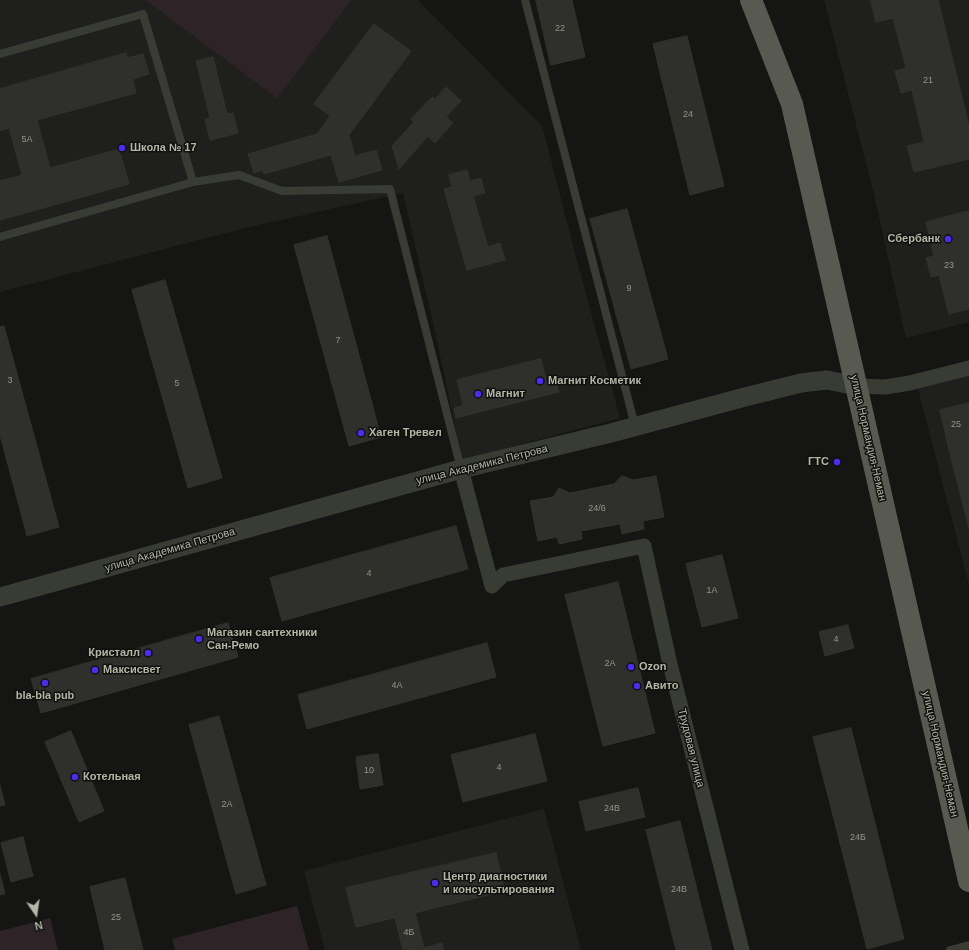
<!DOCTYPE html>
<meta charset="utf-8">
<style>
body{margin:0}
#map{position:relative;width:969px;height:950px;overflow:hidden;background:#151614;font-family:Arial,sans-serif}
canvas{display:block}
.north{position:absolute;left:16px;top:894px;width:40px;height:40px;-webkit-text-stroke:3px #10110f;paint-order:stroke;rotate:167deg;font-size:11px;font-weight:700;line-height:16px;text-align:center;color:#b4b7a6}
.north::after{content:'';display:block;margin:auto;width:14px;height:18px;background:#b4b7a6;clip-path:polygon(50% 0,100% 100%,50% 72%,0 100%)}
</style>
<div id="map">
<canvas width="969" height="950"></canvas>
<div class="north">N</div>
</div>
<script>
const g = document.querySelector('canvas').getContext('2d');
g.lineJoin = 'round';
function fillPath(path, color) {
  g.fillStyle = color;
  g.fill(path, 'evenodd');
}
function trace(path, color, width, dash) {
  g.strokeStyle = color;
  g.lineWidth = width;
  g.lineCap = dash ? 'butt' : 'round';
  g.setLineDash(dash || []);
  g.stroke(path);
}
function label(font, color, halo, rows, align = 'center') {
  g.font = font + ' Arial,sans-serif';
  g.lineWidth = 3;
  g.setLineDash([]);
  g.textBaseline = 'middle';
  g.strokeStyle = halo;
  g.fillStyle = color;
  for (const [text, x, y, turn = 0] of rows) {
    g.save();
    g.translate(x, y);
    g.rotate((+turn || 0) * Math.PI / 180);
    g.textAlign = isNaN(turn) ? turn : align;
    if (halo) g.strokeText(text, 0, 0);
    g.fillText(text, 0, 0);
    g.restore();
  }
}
fillPath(new Path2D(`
 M 0,0 L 418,0 L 542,126 L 584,287 L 620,418 L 462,460 L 437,341 L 403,193 L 241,229 L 0,292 Z
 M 824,0 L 969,0 L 969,322 L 906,338 L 873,190 Z
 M 969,372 L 969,585 L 917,385 Z
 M 544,809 L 581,950 L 325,950 L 304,871 Z`), '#1f201d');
fillPath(new Path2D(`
 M 146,0 L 351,0 L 277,98 Z
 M 297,906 L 309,950 L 175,950 L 172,939 Z
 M 50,918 L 58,950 L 0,950 L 0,931 Z`), '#2e2428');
const building = new Path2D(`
 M 536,0 L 572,0 L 585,57 L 551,65 Z
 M 871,0 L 938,0 L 969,126 L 969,159 L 914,172 L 907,146 L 924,142 L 912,90 L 901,93 L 895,71 L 906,68 L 893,18 L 876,22 Z
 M 374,24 L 411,51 L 349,135 L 355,156 L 376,150 L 382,170 L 339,182 L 331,155 L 264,174 L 263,170 L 254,173 L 248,154 L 317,134 L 330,116 L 314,104 Z
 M 687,36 L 724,186 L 690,195 L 653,44 Z
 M 126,53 L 127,58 L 143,54 L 149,74 L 133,79 L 136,93 L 37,120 L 50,168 L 119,149 L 129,184 L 0,220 L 0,181 L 22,175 L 9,128 L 0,131 L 0,89 Z
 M 213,57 L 227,114 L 233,113 L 238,133 L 210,140 L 205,119 L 210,118 L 196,61 Z
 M 446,87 L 461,101 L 446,117 L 453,123 L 435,143 L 428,136 L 399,169 L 392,146 L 414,122 L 411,119 L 432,97 L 435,99 Z
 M 467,170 L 470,181 L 481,178 L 485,193 L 473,196 L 488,247 L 500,243 L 505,260 L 467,270 L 444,189 L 452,187 L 449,175 Z
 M 627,209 L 668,359 L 631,369 L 590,219 Z
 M 969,211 L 969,309 L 949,314 L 939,275 L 931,277 L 926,258 L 934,256 L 926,222 Z
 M 327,236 L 381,437 L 349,446 L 294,245 Z
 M 165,280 L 222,478 L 188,488 L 132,290 Z
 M 4,326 L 59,527 L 27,536 L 0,435 L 0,327 Z
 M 541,359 L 547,384 L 556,381 L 559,392 L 456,418 L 454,408 L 463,405 L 457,380 Z
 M 969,403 L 969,441 L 948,446 L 940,410 Z
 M 969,441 L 969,529 L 948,446 Z
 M 622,476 L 633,480 L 656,476 L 664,517 L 643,521 L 644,529 L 622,534 L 620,524 L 581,531 L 582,539 L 559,544 L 557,537 L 538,541 L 530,501 L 553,497 L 559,488 L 570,493 L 614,484 Z
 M 456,526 L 468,569 L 282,621 L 270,578 Z
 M 722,555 L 738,618 L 702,627 L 686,564 Z
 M 618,582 L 655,733 L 603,746 L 565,595 Z
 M 228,623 L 238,657 L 41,713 L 31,679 Z
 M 848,625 L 854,648 L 825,656 L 819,632 Z
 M 487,643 L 496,677 L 307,729 L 298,695 Z
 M 219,716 L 266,885 L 236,894 L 189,725 Z
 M 851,728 L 904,939 L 867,949 L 813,737 Z
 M 71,731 L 104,811 L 79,822 L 45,742 Z
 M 535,734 L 547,781 L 463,802 L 451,755 Z
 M 378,754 L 383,785 L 360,789 L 356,757 Z
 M 0,785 L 5,805 L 0,806 Z
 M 638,788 L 645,817 L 586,831 L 579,802 Z
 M 680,821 L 712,950 L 676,950 L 646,830 Z
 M 23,837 L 33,876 L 11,882 L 1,843 Z
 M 496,853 L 505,891 L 356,927 L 346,888 Z
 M 0,874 L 5,894 L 0,895 Z
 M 125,878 L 143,950 L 105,950 L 90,887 Z
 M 415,913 L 424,948 L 415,950 L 403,950 L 395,918 Z
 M 442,943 L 444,950 L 415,950 L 424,948 Z`);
fillPath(building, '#2f302c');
trace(building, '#30322e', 1);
trace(new Path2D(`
 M 525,0 L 635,426
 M 0,54 L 143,14 L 193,182
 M 0,237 L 193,182 L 239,175 L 282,191 L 390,189 L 461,469
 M 950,950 L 969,945`), '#393b35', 8);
trace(new Path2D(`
 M 857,386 L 885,387 L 910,383 L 969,368
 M 461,469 L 492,586 L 503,575 L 644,546 L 669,660 L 742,950`), '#393b35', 15);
trace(new Path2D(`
 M 0,597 L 461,469 L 611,433 L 745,397 L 801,383 L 827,380 L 857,386`), '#393b35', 19);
trace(new Path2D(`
 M 751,0 L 792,104 L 969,881`), '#585a51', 22);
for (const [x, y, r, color] of [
 [122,148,4,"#4a2cf6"],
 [948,239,4,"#4a2cf6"],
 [540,381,4,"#4a2cf6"],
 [478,394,4,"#4a2cf6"],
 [361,433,4,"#4a2cf6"],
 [837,462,4,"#4a2cf6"],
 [199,639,4,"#4a2cf6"],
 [148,653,4,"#4a2cf6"],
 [631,667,4,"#4a2cf6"],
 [95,670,4,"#4a2cf6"],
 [45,683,4,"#4a2cf6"],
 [637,686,4,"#4a2cf6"],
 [75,777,4,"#4a2cf6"],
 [435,883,4,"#4a2cf6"]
]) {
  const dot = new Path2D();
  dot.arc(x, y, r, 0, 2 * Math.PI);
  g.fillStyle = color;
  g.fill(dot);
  trace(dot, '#10110f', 1.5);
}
label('9px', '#939588', null, [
 ["22",560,29],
 ["21",928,81],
 ["24",688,115],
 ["5А",27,140],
 ["23",949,266],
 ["9",629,289],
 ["7",338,341],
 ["3",10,381],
 ["5",177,384],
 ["25",956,425],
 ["24/6",597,509],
 ["4",369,574],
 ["1А",712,591],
 ["4",836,640],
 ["2А",610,664],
 ["4А",397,686],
 ["4",499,768],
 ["10",369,771],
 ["2А",227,805],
 ["24В",612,809],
 ["24Б",858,838],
 ["24В",679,890],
 ["25",116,918],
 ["4Б",409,933]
]);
label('bold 11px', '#b4b7a6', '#10110f', [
 ["Школа № 17",130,148],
 ["Сбербанк",940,239,"right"],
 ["Магнит Косметик",548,381],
 ["Магнит",486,394],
 ["Хаген Тревел",369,433],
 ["ГТС",829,462,"right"],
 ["Магазин сантехники",207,633],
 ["Сан-Ремо",207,646],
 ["Кристалл",140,653,"right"],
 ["Ozon",639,667],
 ["Максисвет",103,670],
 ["Авито",645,686],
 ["bla-bla pub",45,696,"center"],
 ["Котельная",83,777],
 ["Центр диагностики",443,877],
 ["и консультирования",443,890]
], 'left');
label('11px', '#b4b7a6', '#10110f', [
 ["улица Нормандия-Неман",868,438,77],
 ["улица Академика Петрова",482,465,-14],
 ["улица Академика Петрова",170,550,-16],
 ["Трудовая улица",691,748,76],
 ["улица Нормандия-Неман",940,754,77]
]);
</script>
